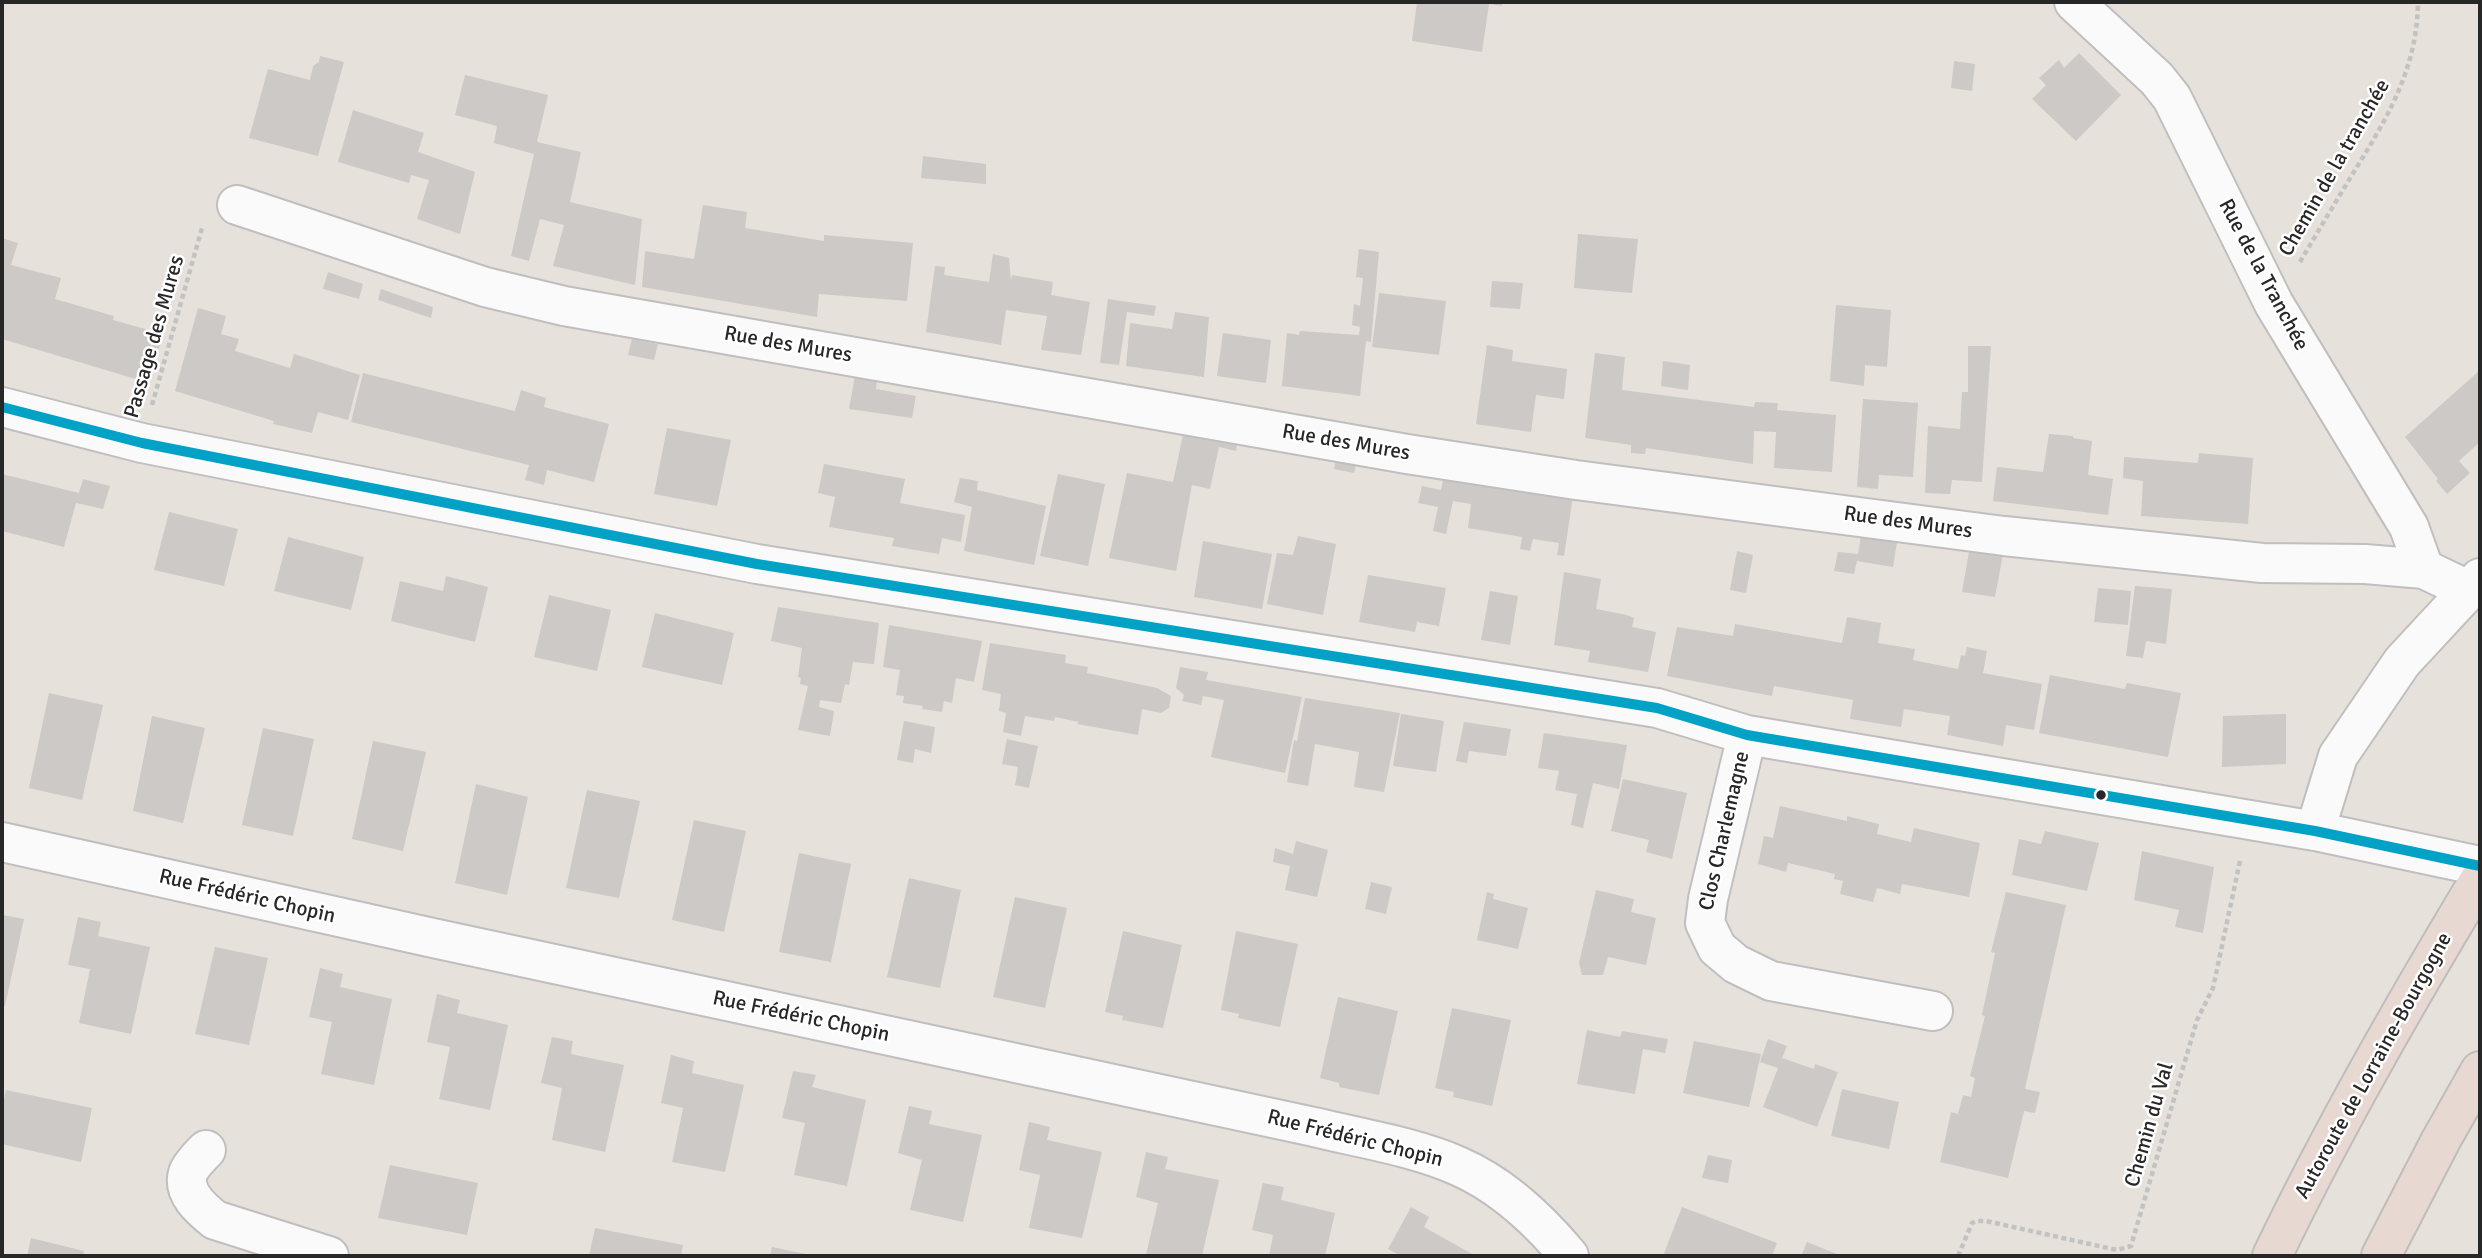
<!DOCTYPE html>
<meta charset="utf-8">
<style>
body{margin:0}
#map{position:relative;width:2482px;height:1258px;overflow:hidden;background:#e7e1dc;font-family:Signika,sans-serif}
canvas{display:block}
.frame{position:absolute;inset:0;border:4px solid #272727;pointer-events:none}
</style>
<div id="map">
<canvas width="2482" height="1258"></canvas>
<div class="frame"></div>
</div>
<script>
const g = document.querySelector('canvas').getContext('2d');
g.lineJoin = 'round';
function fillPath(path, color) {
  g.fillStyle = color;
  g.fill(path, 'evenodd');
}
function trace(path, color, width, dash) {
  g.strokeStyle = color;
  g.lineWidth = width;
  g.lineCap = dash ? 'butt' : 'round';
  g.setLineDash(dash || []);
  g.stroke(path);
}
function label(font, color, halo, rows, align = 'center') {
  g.font = font + ' Signika,sans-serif';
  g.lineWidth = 5;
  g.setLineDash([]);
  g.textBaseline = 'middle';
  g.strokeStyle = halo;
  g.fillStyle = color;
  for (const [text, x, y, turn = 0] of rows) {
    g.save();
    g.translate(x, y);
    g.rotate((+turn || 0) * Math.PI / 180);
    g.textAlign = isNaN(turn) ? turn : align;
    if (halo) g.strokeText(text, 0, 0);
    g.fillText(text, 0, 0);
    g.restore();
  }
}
fillPath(new Path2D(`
 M 1417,2 L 1502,2 L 1502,6 L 1489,4 L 1482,52 L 1412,41 Z
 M 2079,53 L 2121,95 L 2076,141 L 2032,99 L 2046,85 L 2039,78 L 2059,60 L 2064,68 Z
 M 320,56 L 344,62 L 318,156 L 249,138 L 268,69 L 310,80 L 313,66 L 319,62 Z
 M 1954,61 L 1975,64 L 1972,91 L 1951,88 Z
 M 465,75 L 548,95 L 537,142 L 581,152 L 570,202 L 642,219 L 635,285 L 553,266 L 564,225 L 540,219 L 529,261 L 511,256 L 534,154 L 494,143 L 497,126 L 455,115 Z
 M 353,110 L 424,133 L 418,152 L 475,172 L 460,234 L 417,219 L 429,180 L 411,175 L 409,183 L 338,162 Z
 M 923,156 L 986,164 L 986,184 L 921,178 Z
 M 703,205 L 747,212 L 745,228 L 824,241 L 824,235 L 913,243 L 907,301 L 819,294 L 817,317 L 642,287 L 645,251 L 694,259 Z
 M 1578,234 L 1638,239 L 1632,293 L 1574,288 Z
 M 2,238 L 18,243 L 11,265 L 61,278 L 55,299 L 114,316 L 113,320 L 163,334 L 149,383 L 2,339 Z
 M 1359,249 L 1379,252 L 1371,342 L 1366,341 L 1360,396 L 1282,386 L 1287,333 L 1299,335 L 1300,331 L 1359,335 L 1360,327 L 1352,325 L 1354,304 L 1360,306 L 1363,278 L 1356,277 Z
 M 993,254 L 1009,258 L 1011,281 L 1012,275 L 1053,282 L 1051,295 L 1090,302 L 1081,355 L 1041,350 L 1047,316 L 1006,310 L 1001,345 L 926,332 L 935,266 L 945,267 L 944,275 L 989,282 Z
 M 328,272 L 363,284 L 359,299 L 323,289 Z
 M 1492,281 L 1523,283 L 1520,309 L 1490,307 Z
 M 381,289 L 433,307 L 431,318 L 378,300 Z
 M 1379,293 L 1446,301 L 1439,355 L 1372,347 Z
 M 1108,299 L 1156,306 L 1154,316 L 1127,312 L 1119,365 L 1100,363 Z
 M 1836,305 L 1891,310 L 1887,367 L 1865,365 L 1864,386 L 1830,381 Z
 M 198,308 L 226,316 L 221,334 L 239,339 L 235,351 L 290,368 L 294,354 L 360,375 L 348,420 L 318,412 L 312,433 L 273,424 L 274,421 L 175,391 Z
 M 1175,312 L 1209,317 L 1204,377 L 1126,366 L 1130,323 L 1172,329 Z
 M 1223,333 L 1271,340 L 1266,383 L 1217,376 Z
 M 632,339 L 658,344 L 654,360 L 628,355 Z
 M 1487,345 L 1513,350 L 1512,361 L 1567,369 L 1564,399 L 1536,395 L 1531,432 L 1476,424 Z
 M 1968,346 L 1991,346 L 1982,482 L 1952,480 L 1950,494 L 1925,493 L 1928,426 L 1960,429 L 1962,392 L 1968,392 Z
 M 1595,353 L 1625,357 L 1622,390 L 1754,407 L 1755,402 L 1778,403 L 1777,410 L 1836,415 L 1832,472 L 1774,468 L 1776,432 L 1754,431 L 1753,464 L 1646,448 L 1645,454 L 1631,453 L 1631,445 L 1585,438 Z
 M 1663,361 L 1690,365 L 1688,390 L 1661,386 Z
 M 2480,370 L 2480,442 L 2459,461 L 2470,473 L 2447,494 L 2436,481 L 2438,479 L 2405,437 Z
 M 363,373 L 515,411 L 521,390 L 546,398 L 544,407 L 609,424 L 594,482 L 547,470 L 544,485 L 525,480 L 529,465 L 351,422 Z
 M 855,376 L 877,379 L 876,389 L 916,396 L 912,418 L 849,409 Z
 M 1863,399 L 1918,403 L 1913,477 L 1879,475 L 1878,489 L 1857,487 Z
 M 667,428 L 731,440 L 717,506 L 654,494 Z
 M 1184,430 L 1238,439 L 1236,451 L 1219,447 L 1210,489 L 1192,485 L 1176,571 L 1109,558 L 1127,473 L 1173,482 Z
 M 2049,434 L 2073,436 L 2073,438 L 2092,441 L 2088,475 L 2113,479 L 2108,515 L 1993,501 L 1997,467 L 2043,472 Z
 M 2199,453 L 2253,458 L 2248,524 L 2141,516 L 2143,481 L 2123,478 L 2124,457 L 2198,463 Z
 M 1337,456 L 1357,460 L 1354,473 L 1334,469 Z
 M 824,464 L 905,479 L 900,503 L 965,515 L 961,542 L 942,538 L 939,554 L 892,546 L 894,538 L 829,527 L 835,497 L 818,493 Z
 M 2,474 L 79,493 L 83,479 L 110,486 L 103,509 L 76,503 L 64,547 L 2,531 Z
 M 1058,474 L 1105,484 L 1088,566 L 1040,556 Z
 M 1444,475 L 1573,496 L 1564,556 L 1557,555 L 1559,543 L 1533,539 L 1530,551 L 1520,549 L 1522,537 L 1468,528 L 1471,504 L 1453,501 L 1446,534 L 1433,531 L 1438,507 L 1418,503 L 1422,486 L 1441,490 Z
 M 960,478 L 978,481 L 977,490 L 1046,506 L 1034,565 L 964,551 L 972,507 L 954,502 Z
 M 169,512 L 238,529 L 224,586 L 154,570 Z
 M 1298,536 L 1336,544 L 1323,615 L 1267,604 L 1277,553 L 1293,555 Z
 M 1861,536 L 1897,543 L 1893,567 L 1857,561 L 1854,574 L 1834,571 L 1838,552 L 1858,554 Z
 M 288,537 L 364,557 L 351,610 L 274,591 Z
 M 1203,541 L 1272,554 L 1262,609 L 1194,597 Z
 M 1737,551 L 1753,555 L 1746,593 L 1730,590 Z
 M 1969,552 L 2003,554 L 1995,597 L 1962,592 Z
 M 1564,572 L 1601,579 L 1596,609 L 1627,615 L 1634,618 L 1632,627 L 1656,632 L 1648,672 L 1588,662 L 1590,651 L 1554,645 Z
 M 1368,575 L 1446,588 L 1439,626 L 1417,622 L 1415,632 L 1359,622 Z
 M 446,576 L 488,587 L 475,642 L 391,621 L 400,581 L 443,591 Z
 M 2135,586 L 2172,589 L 2166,644 L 2146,641 L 2143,658 L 2126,656 Z
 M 2098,588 L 2131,591 L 2128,625 L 2094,622 Z
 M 1490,591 L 1518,596 L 1510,645 L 1481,640 Z
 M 549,595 L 611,610 L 597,671 L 534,657 Z
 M 778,607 L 879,623 L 874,664 L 853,662 L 849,685 L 845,684 L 841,703 L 820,700 L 819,707 L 834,711 L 830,736 L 798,730 L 808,686 L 800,684 L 801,678 L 798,677 L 802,648 L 771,641 Z
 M 655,613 L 734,633 L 722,685 L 642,667 Z
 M 1847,617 L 1881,623 L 1878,643 L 1915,649 L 1913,660 L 1958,669 L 1961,655 L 1965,656 L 1967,647 L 1987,651 L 1983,673 L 2042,684 L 2034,730 L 2006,725 L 2003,746 L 1947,735 L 1950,716 L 1904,709 L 1901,727 L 1850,719 L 1853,700 L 1774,686 L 1772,696 L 1667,676 L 1677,627 L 1733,636 L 1735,624 L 1842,643 Z
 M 889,625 L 982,641 L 974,682 L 956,678 L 952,703 L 944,701 L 942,712 L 922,709 L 923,706 L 903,703 L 904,696 L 896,695 L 900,670 L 883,667 Z
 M 990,643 L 1066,655 L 1065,663 L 1088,667 L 1087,673 L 1157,688 L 1171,696 L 1169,708 L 1161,713 L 1142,709 L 1138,735 L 1077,724 L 1079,722 L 1055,717 L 1054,721 L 1025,716 L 1021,736 L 1003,732 L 1006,713 L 999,711 L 1001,694 L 982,690 Z
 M 1180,667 L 1208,672 L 1206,680 L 1302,697 L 1285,773 L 1211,757 L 1224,700 L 1203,696 L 1201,705 L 1182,701 L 1184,695 L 1176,688 Z
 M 2050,675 L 2125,689 L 2127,683 L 2181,693 L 2168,757 L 2039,733 Z
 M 49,693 L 103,705 L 82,800 L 29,788 Z
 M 1305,698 L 1400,713 L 1384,792 L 1354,787 L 1359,752 L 1315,744 L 1308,786 L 1287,782 L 1294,740 L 1297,741 Z
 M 1401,714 L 1444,721 L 1436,772 L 1393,766 Z
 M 2286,714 L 2286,764 L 2222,767 L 2223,716 Z
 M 152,716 L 205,728 L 183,823 L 133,811 Z
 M 904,721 L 935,727 L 931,753 L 915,749 L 913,763 L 897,760 Z
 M 1464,722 L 1511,729 L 1506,756 L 1469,751 L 1467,763 L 1456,761 Z
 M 263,728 L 314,739 L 293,836 L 242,825 Z
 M 1544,733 L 1627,745 L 1619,789 L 1593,783 L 1583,828 L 1571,825 L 1577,794 L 1555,790 L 1559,771 L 1538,768 Z
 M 1007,739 L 1038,746 L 1029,788 L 1015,785 L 1018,767 L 1002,764 Z
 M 373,741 L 426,752 L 403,851 L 352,839 Z
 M 1623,779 L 1687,793 L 1672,859 L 1646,852 L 1649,840 L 1611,831 Z
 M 476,784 L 528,797 L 507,895 L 455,883 Z
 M 587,790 L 640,801 L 619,898 L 566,888 Z
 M 1780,806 L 1847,821 L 1847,816 L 1879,824 L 1877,834 L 1911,842 L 1914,828 L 1980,843 L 1969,897 L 1902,884 L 1900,894 L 1877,888 L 1873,902 L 1840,894 L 1843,881 L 1834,879 L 1835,874 L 1788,863 L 1786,872 L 1758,864 L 1764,836 L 1773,838 Z
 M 694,820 L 746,831 L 724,932 L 672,920 Z
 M 2045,831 L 2099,843 L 2087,891 L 2012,875 L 2019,839 L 2041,844 Z
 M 1296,841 L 1328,850 L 1317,897 L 1285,890 L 1290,866 L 1273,862 L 1275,848 L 1293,854 Z
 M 2142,851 L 2214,867 L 2203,933 L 2175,927 L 2179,910 L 2134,900 Z
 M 799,853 L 851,864 L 831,962 L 779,952 Z
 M 909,878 L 961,890 L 940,988 L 887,977 Z
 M 1371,882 L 1392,887 L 1386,914 L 1365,909 Z
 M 1596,890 L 1634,899 L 1631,912 L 1656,918 L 1646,965 L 1608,957 L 1603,975 L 1582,975 L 1579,963 Z
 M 1487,892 L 1494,894 L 1493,899 L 1528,908 L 1518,949 L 1477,940 Z
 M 2006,892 L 2066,905 L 2025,1089 L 2040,1092 L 2035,1113 L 2024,1111 L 2008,1178 L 1940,1162 L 1951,1112 L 1958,1114 L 1963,1095 L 1971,1097 L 1975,1078 L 1970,1076 L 1985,1016 L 1982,1015 L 1995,953 L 1991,952 Z
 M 1015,897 L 1067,908 L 1045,1008 L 993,997 Z
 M 2,915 L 24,919 L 5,1006 L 2,1005 Z
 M 78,917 L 101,922 L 98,936 L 150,947 L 131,1034 L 79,1023 L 90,969 L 68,965 Z
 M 1123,931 L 1182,945 L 1163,1028 L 1122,1020 L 1123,1016 L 1105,1012 Z
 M 1236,931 L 1298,944 L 1280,1027 L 1238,1018 L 1239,1014 L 1221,1010 Z
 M 215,947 L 268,958 L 249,1045 L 195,1034 Z
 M 320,968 L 343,974 L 340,987 L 392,999 L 374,1085 L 321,1074 L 332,1022 L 309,1017 Z
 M 437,994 L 460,1000 L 457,1013 L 508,1025 L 490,1110 L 439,1099 L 450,1047 L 427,1042 Z
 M 1338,997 L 1398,1011 L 1379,1095 L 1339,1087 L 1339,1083 L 1320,1078 Z
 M 1452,1008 L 1511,1020 L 1492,1106 L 1453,1097 L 1454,1092 L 1435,1088 Z
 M 1587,1030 L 1620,1037 L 1622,1031 L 1668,1039 L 1665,1053 L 1643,1049 L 1635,1094 L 1577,1084 Z
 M 552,1037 L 573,1041 L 571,1054 L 624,1065 L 605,1152 L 552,1140 L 562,1088 L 541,1083 Z
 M 1768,1039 L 1787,1046 L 1782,1058 L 1814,1069 L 1815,1064 L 1838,1072 L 1817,1127 L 1763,1107 L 1778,1068 L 1760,1062 Z
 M 1694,1041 L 1761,1054 L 1749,1107 L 1683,1093 Z
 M 671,1055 L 694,1061 L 692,1073 L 744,1085 L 725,1172 L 672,1162 L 683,1108 L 661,1103 Z
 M 793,1071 L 816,1075 L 812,1087 L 866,1100 L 847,1186 L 794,1175 L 805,1123 L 782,1118 Z
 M 1842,1089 L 1899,1102 L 1889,1149 L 1831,1136 Z
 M 6,1090 L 92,1108 L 81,1162 L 2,1144 L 2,1109 Z
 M 909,1106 L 932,1111 L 929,1124 L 982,1135 L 963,1222 L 910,1210 L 922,1160 L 898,1153 Z
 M 1029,1122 L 1050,1127 L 1047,1140 L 1102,1152 L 1082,1238 L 1029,1228 L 1040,1175 L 1019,1170 Z
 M 1146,1152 L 1168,1157 L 1165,1169 L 1219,1180 L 1202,1256 L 1146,1255 L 1158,1203 L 1136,1197 Z
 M 1708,1155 L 1732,1160 L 1728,1183 L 1702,1178 Z
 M 390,1165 L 478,1183 L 467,1235 L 378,1218 Z
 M 1263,1183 L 1284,1187 L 1281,1200 L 1335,1213 L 1325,1256 L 1269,1256 L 1273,1235 L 1252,1230 Z
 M 1411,1207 L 1429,1217 L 1424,1227 L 1472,1254 L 1470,1256 L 1401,1256 L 1388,1249 Z
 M 1682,1207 L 1777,1243 L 1772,1256 L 1663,1256 Z
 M 595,1228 L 683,1245 L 681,1256 L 589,1256 Z
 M 31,1238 L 84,1251 L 83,1256 L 27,1256 Z
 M 1807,1242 L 1842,1256 L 1801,1256 Z
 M 772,1247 L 811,1255 L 811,1256 L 770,1256 Z`), '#cdc9c6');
const minor = new Path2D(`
 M 2074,2 L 2157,79 L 2172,98 L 2274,304 L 2409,527 L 2424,569
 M 237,205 L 485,287 L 564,306 L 1407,454 L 1576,480 L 2004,536 L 2262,563 L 2365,564 L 2424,569 L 2470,591
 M 2,407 L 142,443 L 757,564 L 1657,708 L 1747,735 L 2315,831 L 2480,866
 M 1747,735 L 1708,899 L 1705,923 L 1717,948 L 1736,964 L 1771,981 L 1933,1011
 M 2315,831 L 2338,756 L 2402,662 L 2480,578
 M 2,842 L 433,938 L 1314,1127 C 1359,1138 1416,1147 1458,1166 C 1502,1185 1539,1220 1569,1256
 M 206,1150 C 200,1156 191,1165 188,1173 C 182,1193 201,1209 215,1220 L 329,1256`);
const highway = new Path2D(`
 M 2272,1256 C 2334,1127 2406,1002 2480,879
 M 2381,1256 L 2441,1140 L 2480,1071`);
trace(minor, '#c0bebe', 42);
trace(highway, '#bfbdbb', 42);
trace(new Path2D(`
 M 2300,262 C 2318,231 2337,200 2355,170 C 2389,115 2417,68 2418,2
 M 152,405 L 202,228
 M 1958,1256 L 1972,1223 L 1976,1221 L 1986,1221 L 2117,1250 L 2131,1246 L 2197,1020 L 2213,988 L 2240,861`), '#c2c2c1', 4.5, [5, 3.5]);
trace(minor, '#fbfafa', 38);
trace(highway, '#e8d8d2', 38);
trace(new Path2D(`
 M 2,407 L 142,443 L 757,564 L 1657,708 L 1747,735 L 2315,831 L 2480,866`), '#02a2c6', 10);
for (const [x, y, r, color] of [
 [2101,795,6,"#272727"]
]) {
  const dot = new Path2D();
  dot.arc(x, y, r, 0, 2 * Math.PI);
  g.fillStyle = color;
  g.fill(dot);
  trace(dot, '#fff', 2.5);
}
label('21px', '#272727', '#fff', [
 ["Chemin de la tranchée",2335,168,-60],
 ["Rue de la Tranchée",2263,275,62],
 ["Passage des Mures",155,337,-74],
 ["Rue des Mures",788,345,10],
 ["Rue des Mures",1346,443,10],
 ["Rue des Mures",1908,523,8],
 ["Clos Charlemagne",1725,831,-77],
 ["Rue Frédéric Chopin",247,897,13],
 ["Rue Frédéric Chopin",801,1017,12],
 ["Autoroute de Lorraine-Bourgogne",2374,1066,-61],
 ["Chemin du Val",2150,1125,-74],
 ["Rue Frédéric Chopin",1355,1139,14]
]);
</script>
